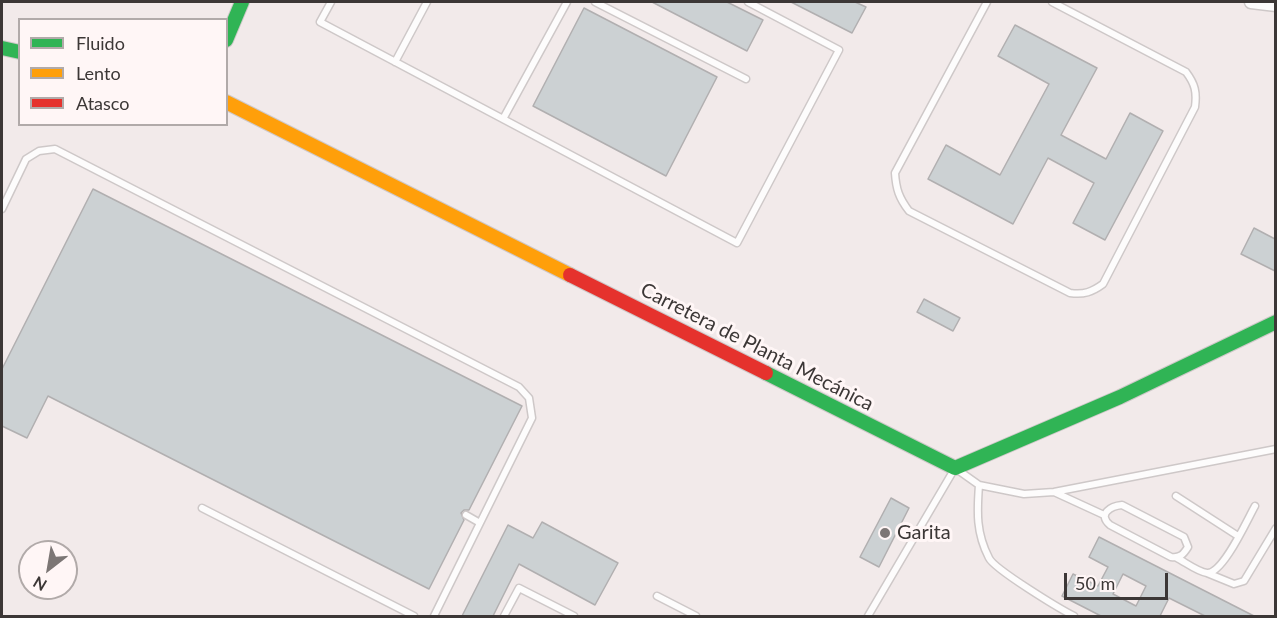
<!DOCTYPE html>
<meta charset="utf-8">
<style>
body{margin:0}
#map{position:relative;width:1277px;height:618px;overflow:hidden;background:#f2eaea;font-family:Lato,sans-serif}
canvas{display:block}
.frame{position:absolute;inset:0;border:3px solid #3c3736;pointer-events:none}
.legend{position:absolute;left:18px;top:18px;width:210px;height:108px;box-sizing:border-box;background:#fff6f6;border:2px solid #b1aaa9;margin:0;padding:8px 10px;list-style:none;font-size:18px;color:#3c3736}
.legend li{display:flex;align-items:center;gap:12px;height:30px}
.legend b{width:30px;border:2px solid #b1aaa9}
.north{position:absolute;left:18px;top:540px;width:60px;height:60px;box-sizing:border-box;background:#fff6f6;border:2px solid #b1aaa9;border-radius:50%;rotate:211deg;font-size:16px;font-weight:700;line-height:24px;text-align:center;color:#3c3736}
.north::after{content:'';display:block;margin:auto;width:21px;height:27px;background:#7c7675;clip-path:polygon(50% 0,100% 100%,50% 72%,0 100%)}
.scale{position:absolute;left:1064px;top:573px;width:104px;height:27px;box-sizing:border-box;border:3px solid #3c3736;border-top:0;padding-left:8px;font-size:18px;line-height:21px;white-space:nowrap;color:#3c3736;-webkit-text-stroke:4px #fff6f6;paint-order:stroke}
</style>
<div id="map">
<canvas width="1277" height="618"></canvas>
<div class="frame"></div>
<ul class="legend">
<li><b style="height:8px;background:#30b455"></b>Fluido</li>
<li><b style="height:8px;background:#ff9f0a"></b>Lento</li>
<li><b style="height:8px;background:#e5322d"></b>Atasco</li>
</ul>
<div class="north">N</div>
<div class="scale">50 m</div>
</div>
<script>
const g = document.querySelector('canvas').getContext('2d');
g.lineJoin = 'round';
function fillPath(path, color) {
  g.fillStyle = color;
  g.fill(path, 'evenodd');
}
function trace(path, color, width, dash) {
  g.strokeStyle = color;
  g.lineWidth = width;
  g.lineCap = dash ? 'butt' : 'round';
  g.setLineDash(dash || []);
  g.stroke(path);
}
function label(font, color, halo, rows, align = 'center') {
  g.font = font + ' Lato,sans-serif';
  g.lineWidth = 6;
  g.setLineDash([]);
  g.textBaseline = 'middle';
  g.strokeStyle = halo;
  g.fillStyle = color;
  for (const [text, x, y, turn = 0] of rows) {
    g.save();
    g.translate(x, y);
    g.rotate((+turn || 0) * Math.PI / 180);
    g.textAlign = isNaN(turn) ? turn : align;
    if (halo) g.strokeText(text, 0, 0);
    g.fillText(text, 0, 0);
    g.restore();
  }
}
const building = new Path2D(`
 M 652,2 L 727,2 L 763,20 L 747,51 Z
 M 791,2 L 855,2 L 866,7 L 852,33 Z
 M 584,8 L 717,77 L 666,176 L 533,106 Z
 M 1015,25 L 1097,68 L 1061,135 L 1106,159 L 1130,113 L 1163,131 L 1105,240 L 1073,223 L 1094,183 L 1048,158 L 1013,224 L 928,179 L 946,145 L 1000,175 L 1049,84 L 998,56 Z
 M 93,189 L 522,406 L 469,510 L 464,510 L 461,513 L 464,520 L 429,589 L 48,396 L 27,438 L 2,426 L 2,369 Z
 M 1254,228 L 1275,239 L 1275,271 L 1241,254 Z
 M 924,299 L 960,318 L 953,331 L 917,312 Z
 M 891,498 L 909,508 L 879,567 L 860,557 Z
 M 542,522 L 618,563 L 595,605 L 519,564 L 493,616 L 462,616 L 508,525 L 533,538 Z
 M 1099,537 L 1254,616 L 1205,616 L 1169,598 L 1160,616 L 1101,616 L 1062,596 L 1073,574 L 1098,586 L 1108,567 L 1089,557 ZM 1123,574 L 1146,586 L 1136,606 L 1113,594 Z`);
fillPath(building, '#ccd1d3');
trace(building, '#b1afb0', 1.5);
const lane = new Path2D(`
 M 331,2 L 320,22 L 737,243 L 839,50 L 748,2
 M 595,2 L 746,79
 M 987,2 L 895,173 C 896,189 899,198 909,211 L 1070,293 C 1084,295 1092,292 1103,284 L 1195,107 C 1197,92 1195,84 1186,72 L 1052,2
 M 395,62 L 427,2
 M 503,119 L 567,2
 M 2,209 L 26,159 L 39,151 L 55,149 L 519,387 L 529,398 L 532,418 L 434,616
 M 979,485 C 977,512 976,533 989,558 C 994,569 1060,609 1074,616
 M 1054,492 L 1104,515
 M 1176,496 L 1238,536
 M 1122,505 L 1184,537 L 1188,547 C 1183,555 1180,558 1171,557 L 1110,525 C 1097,514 1111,506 1122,505 Z
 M 202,508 L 414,616
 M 466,515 L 480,523
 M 1177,558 C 1185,562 1198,572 1207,573 C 1223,574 1247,520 1255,506
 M 1207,573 L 1234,584 L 1244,581 L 1276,528
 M 657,596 L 696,616
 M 504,616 L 519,588 L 574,616
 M 868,616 L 955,468 L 979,485 L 1024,494 L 1054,492 L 1276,449`);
const street = new Path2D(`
 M 1251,2 L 1276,5`);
const fast = new Path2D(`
 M 226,40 L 242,2
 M 2,48 L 20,52
 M 766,373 L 955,468 L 1120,397 L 1276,322`);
const slow = new Path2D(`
 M 226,102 L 570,275`);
const jam = new Path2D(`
 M 570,275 L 766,373`);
trace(lane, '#cec8c8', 9);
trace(street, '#cec8c8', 15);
trace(fast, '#cec8c8', 16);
trace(slow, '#cec8c8', 16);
trace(jam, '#cec8c8', 16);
trace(lane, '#fdfcfc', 6);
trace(street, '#fdfcfc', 12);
trace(fast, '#30b455', 14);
trace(slow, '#ff9f0a', 14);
trace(jam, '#e5322d', 14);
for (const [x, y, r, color] of [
 [885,533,6,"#7c7675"]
]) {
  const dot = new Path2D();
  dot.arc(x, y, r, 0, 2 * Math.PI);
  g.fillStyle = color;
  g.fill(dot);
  trace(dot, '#fff6f6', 2);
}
label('20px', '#3c3736', '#fff6f6', [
 ["Carretera de Planta Mecánica",757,347,27]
]);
label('20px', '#3c3736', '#fff6f6', [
 ["Garita",897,533]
], 'left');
</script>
